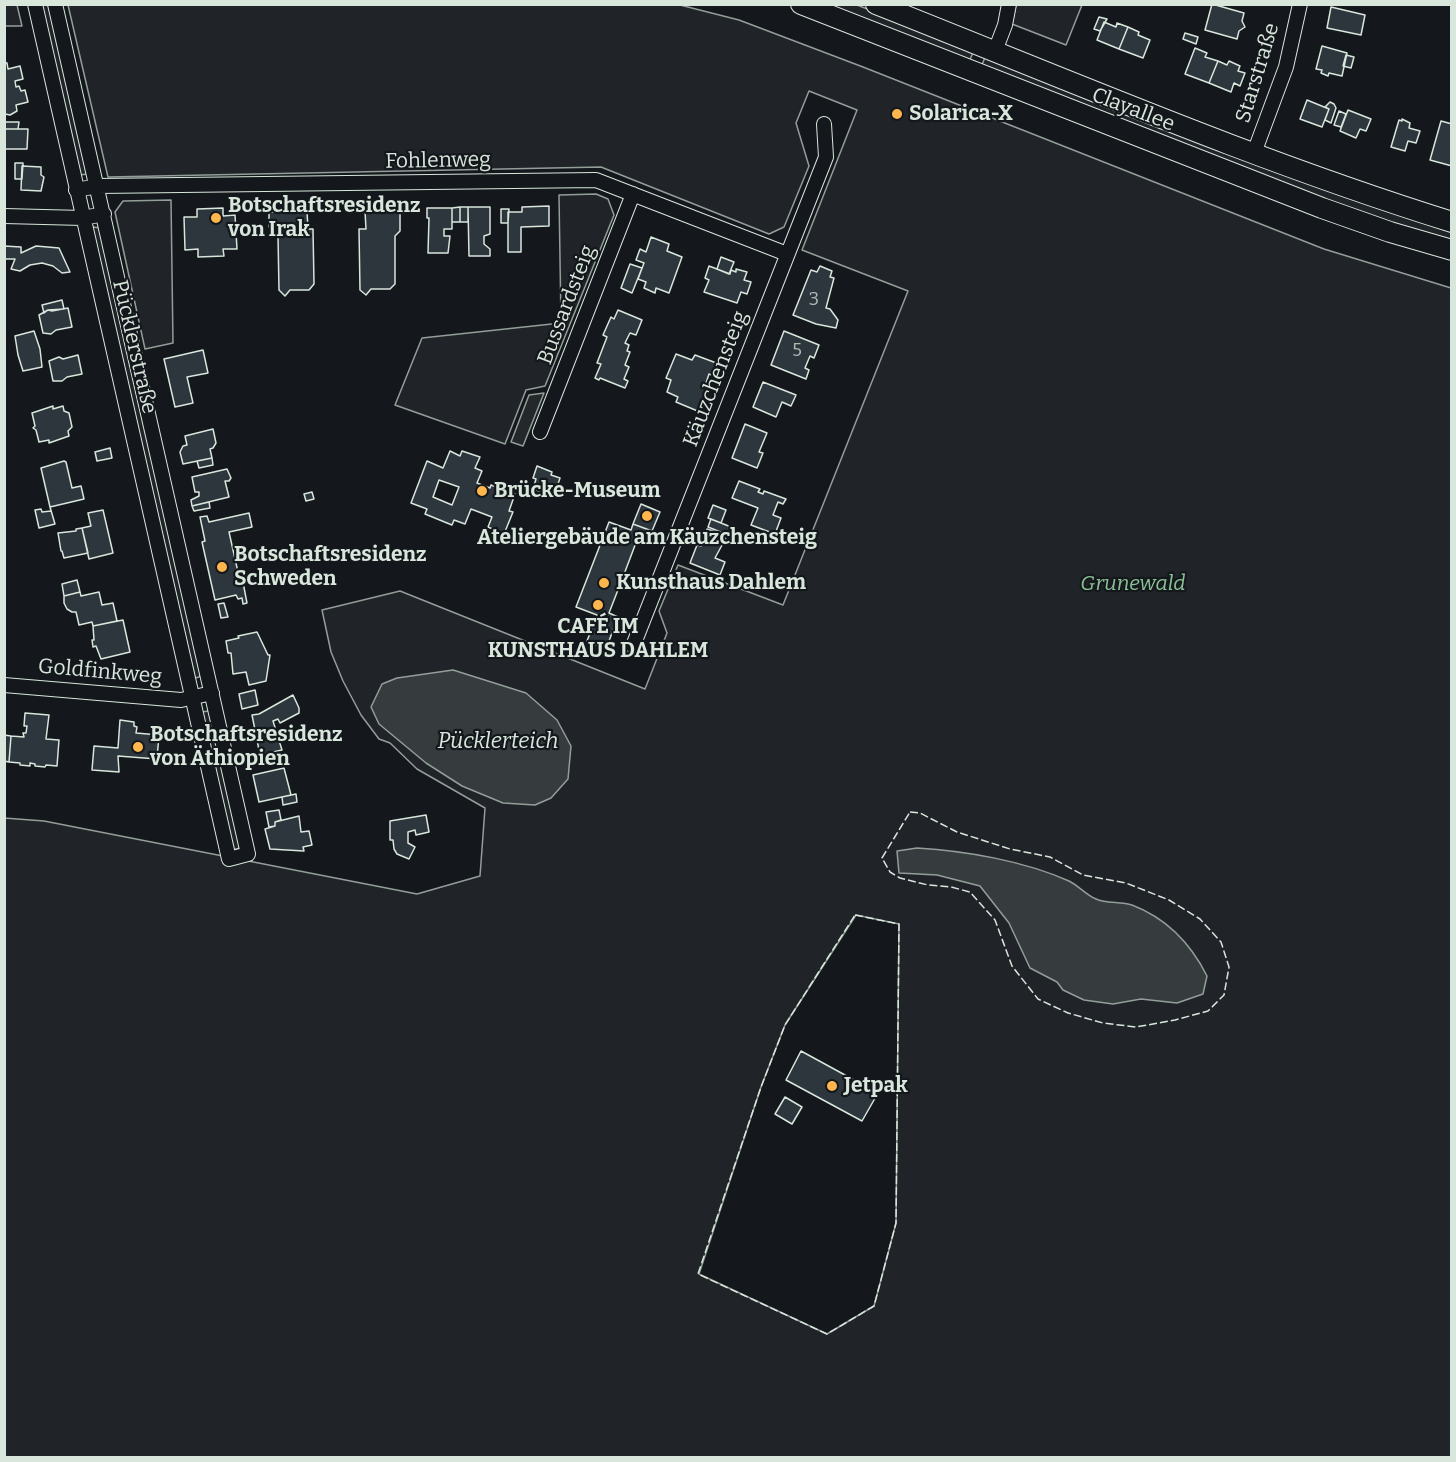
<!DOCTYPE html>
<meta charset="utf-8">
<style>
body{margin:0}
#map{position:relative;width:1456px;height:1462px;overflow:hidden;background:#14181c;font-family:Bitter,serif}
canvas{display:block}
.frame{position:absolute;inset:0;border:6px solid #d8e6dc;pointer-events:none}
</style>
<div id="map">
<canvas width="1456" height="1462"></canvas>
<div class="frame"></div>
</div>
<script>
const g = document.querySelector('canvas').getContext('2d');
g.lineJoin = 'round';
function fillPath(path, color) {
  g.fillStyle = color;
  g.fill(path, 'evenodd');
}
function trace(path, color, width, dash) {
  g.strokeStyle = color;
  g.lineWidth = width;
  g.lineCap = dash ? 'butt' : 'round';
  g.setLineDash(dash || []);
  g.stroke(path);
}
function label(font, color, halo, rows, align = 'center') {
  g.font = font + ' Bitter,serif';
  g.lineWidth = 4.5;
  g.setLineDash([]);
  g.textBaseline = 'middle';
  g.strokeStyle = halo;
  g.fillStyle = color;
  for (const [text, x, y, turn = 0] of rows) {
    g.save();
    g.translate(x, y);
    g.rotate((+turn || 0) * Math.PI / 180);
    g.textAlign = isNaN(turn) ? turn : align;
    if (halo) g.strokeText(text, 0, 0);
    g.fillText(text, 0, 0);
    g.restore();
  }
}
const green = new Path2D(`
 M 4,5 L 17,5 L 22,26 L 5,26 Z
 M 41,5 L 48,5 L 57,35 L 87,174 L 80,175 Z
 M 68,5 L 680,5 L 739,20 L 863,67 L 1324,249 L 1451,288 L 1451,1457 L 5,1457 L 4,818 L 44,821 L 417,894 L 480,876 L 485,808 L 417,769 L 390,743 L 379,739 L 361,715 L 343,681 L 331,652 L 322,610 L 400,591 L 645,689 L 667,633 L 659,611 L 678,565 L 783,605 L 908,291 L 802,250 L 857,110 L 809,91 L 796,123 L 809,166 L 784,227 L 769,234 L 601,167 L 108,177 ZM 856,915 L 899,924 L 896,1223 L 874,1306 L 827,1334 L 699,1274 L 761,1087 L 785,1025 Z
 M 819,5 L 857,5 L 974,50 L 969,62 Z
 M 1016,5 L 1016,4 L 1082,5 L 1066,45 L 1012,24 Z
 M 986,55 L 1451,229 L 1451,243 L 1342,208 L 981,67 Z
 M 596,194 L 608,199 L 614,215 L 545,386 L 526,390 L 505,444 L 395,405 L 422,338 L 561,323 L 559,195 Z
 M 171,200 L 173,343 L 145,349 L 115,212 L 123,201 Z
 M 93,227 L 100,228 L 201,674 L 199,677 L 195,678 L 92,229 Z
 M 209,711 L 240,848 L 232,850 L 201,712 Z`);
fillPath(green, '#202428');
trace(green, '#939e99', 1.5);
const parking = new Path2D(`
 M 544,393 L 523,446 L 511,442 L 529,395 Z`);
fillPath(parking, '#24282b');
trace(parking, '#939e99', 1.5);
const water = new Path2D(`
 M 453,670 L 526,693 L 557,720 L 571,746 L 568,779 L 551,798 L 535,805 L 503,803 L 462,786 L 426,763 L 379,724 L 371,707 L 382,684 L 397,678 Z
 M 917,848 C 967,851 1024,861 1069,881 C 1079,886 1086,895 1096,899 C 1107,904 1121,901 1132,905 C 1166,918 1191,944 1207,976 L 1203,994 L 1177,1003 L 1141,999 L 1113,1004 L 1084,1000 L 1063,990 L 1057,982 L 1030,968 L 1009,923 L 980,886 L 937,875 L 899,873 L 897,851 Z`);
fillPath(water, '#363b3e');
trace(water, '#939e99', 1.5);
const building = new Path2D(`
 M 1212,4 L 1244,13 L 1242,21 L 1245,27 L 1239,31 L 1237,39 L 1205,30 Z
 M 1331,7 L 1365,15 L 1361,35 L 1327,28 Z
 M 1099,17 L 1107,19 L 1100,31 L 1094,29 Z
 M 1104,22 L 1116,27 L 1117,23 L 1128,27 L 1119,49 L 1097,40 Z
 M 1128,27 L 1139,32 L 1138,35 L 1150,40 L 1143,58 L 1119,49 Z
 M 1185,33 L 1198,37 L 1196,44 L 1183,39 Z
 M 1322,46 L 1347,53 L 1342,76 L 1329,73 L 1328,76 L 1321,73 L 1322,70 L 1316,69 Z
 M 1195,48 L 1207,53 L 1205,57 L 1218,61 L 1209,83 L 1185,74 Z
 M 1346,55 L 1354,57 L 1351,68 L 1343,66 Z
 M 1218,61 L 1227,65 L 1229,61 L 1240,66 L 1238,71 L 1245,73 L 1240,86 L 1234,83 L 1231,92 L 1209,83 Z
 M 4,62 L 7,63 L 8,69 L 20,66 L 23,79 L 15,81 L 16,87 L 19,86 L 21,91 L 25,90 L 28,102 L 16,105 L 17,111 L 10,115 L 5,114 L 4,111 Z
 M 1307,100 L 1329,109 L 1322,127 L 1300,119 Z
 M 1330,102 L 1334,104 L 1336,108 L 1331,123 L 1325,120 L 1329,109 L 1325,107 Z
 M 1348,110 L 1371,119 L 1366,131 L 1360,129 L 1356,138 L 1340,131 Z
 M 1339,111 L 1346,114 L 1341,127 L 1334,125 Z
 M 1402,119 L 1410,123 L 1409,128 L 1420,131 L 1416,143 L 1408,141 L 1405,151 L 1391,147 L 1399,120 L 1402,121 Z
 M 1441,121 L 1452,124 L 1452,166 L 1430,160 Z
 M 4,122 L 19,122 L 18,129 L 4,129 Z
 M 4,129 L 28,129 L 27,149 L 4,149 Z
 M 15,163 L 23,163 L 22,179 L 15,179 Z
 M 22,166 L 41,167 L 41,175 L 44,177 L 41,191 L 21,190 Z
 M 549,206 L 549,226 L 521,227 L 521,252 L 508,252 L 508,212 L 522,212 L 522,207 Z
 M 460,207 L 460,222 L 452,222 L 452,208 Z
 M 460,207 L 468,207 L 468,222 L 460,222 Z
 M 468,207 L 490,207 L 490,234 L 484,236 L 484,244 L 490,249 L 490,256 L 469,256 Z
 M 223,208 L 223,216 L 235,215 L 237,249 L 223,249 L 224,256 L 198,257 L 198,249 L 185,250 L 184,217 L 197,217 L 197,209 Z
 M 427,208 L 452,208 L 452,229 L 444,229 L 444,236 L 450,236 L 448,253 L 428,253 L 429,218 L 427,218 Z
 M 501,209 L 509,209 L 508,223 L 501,223 Z
 M 400,210 L 400,231 L 395,236 L 395,284 L 390,289 L 371,289 L 366,295 L 360,290 L 359,229 L 366,229 L 365,211 Z
 M 307,211 L 308,229 L 313,229 L 314,284 L 309,290 L 290,290 L 285,296 L 279,290 L 278,236 L 269,227 L 269,212 Z
 M 651,237 L 669,244 L 667,251 L 682,257 L 669,293 L 656,288 L 655,293 L 644,288 L 646,282 L 638,279 L 644,263 L 636,260 L 640,249 L 646,252 Z
 M 4,246 L 21,247 L 21,253 L 36,246 L 59,248 L 70,272 L 62,273 L 53,266 L 42,263 L 30,265 L 20,271 L 11,269 L 15,259 L 4,259 Z
 M 721,257 L 734,262 L 729,274 L 717,269 Z
 M 630,264 L 642,268 L 632,293 L 621,288 Z
 M 709,266 L 730,274 L 731,270 L 736,272 L 736,269 L 747,272 L 744,280 L 751,282 L 747,294 L 741,292 L 737,303 L 704,292 L 709,280 L 705,278 Z
 M 820,266 L 832,271 L 830,277 L 834,278 L 826,308 L 830,309 L 838,320 L 836,328 L 816,324 L 793,315 L 811,270 L 817,272 Z
 M 62,300 L 64,309 L 48,310 L 44,313 L 42,305 Z
 M 68,308 L 72,327 L 56,330 L 51,334 L 43,333 L 39,315 L 48,310 L 52,311 Z
 M 618,310 L 642,320 L 636,335 L 630,333 L 625,343 L 629,345 L 627,351 L 630,352 L 625,365 L 629,367 L 624,379 L 628,381 L 625,388 L 600,378 L 599,380 L 595,378 L 601,364 L 597,363 L 607,337 L 603,335 L 611,317 L 614,319 Z
 M 34,331 L 40,349 L 42,367 L 23,371 L 18,355 L 15,336 Z
 M 784,331 L 819,345 L 814,358 L 810,356 L 805,368 L 809,370 L 806,379 L 771,365 Z
 M 203,350 L 208,373 L 187,377 L 193,403 L 175,407 L 164,359 Z
 M 676,354 L 692,360 L 695,355 L 719,364 L 715,376 L 709,374 L 705,386 L 710,388 L 700,412 L 676,402 L 678,397 L 667,392 L 671,380 L 666,378 Z
 M 78,355 L 82,374 L 67,377 L 62,381 L 53,381 L 49,361 L 59,357 L 63,359 Z
 M 763,382 L 796,395 L 791,406 L 782,402 L 776,417 L 753,407 Z
 M 53,406 L 53,409 L 63,406 L 64,411 L 69,413 L 72,427 L 68,431 L 69,436 L 49,443 L 49,440 L 39,442 L 36,430 L 33,428 L 35,426 L 32,413 Z
 M 745,424 L 767,433 L 759,452 L 763,453 L 757,468 L 732,458 Z
 M 213,429 L 216,443 L 213,448 L 210,449 L 212,458 L 183,464 L 180,452 L 183,446 L 187,445 L 185,436 Z
 M 110,448 L 112,458 L 97,461 L 95,452 Z
 M 450,451 L 460,456 L 462,451 L 480,457 L 475,468 L 482,471 L 477,483 L 490,488 L 491,485 L 515,494 L 509,511 L 513,512 L 504,534 L 488,527 L 492,517 L 471,509 L 465,524 L 454,520 L 452,525 L 425,514 L 427,509 L 411,503 L 427,461 L 443,468 ZM 439,480 L 459,487 L 452,505 L 433,497 Z
 M 212,458 L 213,465 L 199,468 L 197,461 Z
 M 64,461 L 66,462 L 72,488 L 81,486 L 84,499 L 50,507 L 41,468 Z
 M 537,466 L 552,472 L 551,475 L 560,478 L 554,496 L 533,489 L 536,479 L 533,478 Z
 M 227,469 L 231,478 L 229,481 L 225,481 L 229,497 L 192,506 L 191,500 L 199,496 L 199,492 L 195,492 L 192,477 Z
 M 739,481 L 760,489 L 758,492 L 763,494 L 764,491 L 786,499 L 783,504 L 778,502 L 773,515 L 781,518 L 775,534 L 751,525 L 758,508 L 732,498 Z
 M 312,492 L 314,499 L 306,501 L 304,494 Z
 M 209,502 L 210,508 L 194,511 L 192,506 Z
 M 641,504 L 660,512 L 652,531 L 633,524 Z
 M 713,505 L 726,510 L 721,523 L 708,518 Z
 M 50,507 L 55,524 L 39,528 L 35,510 L 41,509 L 42,512 L 51,511 Z
 M 103,510 L 113,553 L 89,559 L 82,528 L 91,526 L 88,513 Z
 M 249,513 L 252,527 L 229,532 L 238,572 L 241,572 L 247,603 L 243,604 L 242,598 L 238,599 L 236,595 L 215,600 L 202,542 L 205,541 L 200,517 L 207,516 L 209,522 Z
 M 711,519 L 731,527 L 728,535 L 708,527 Z
 M 609,522 L 631,530 L 633,524 L 652,531 L 647,544 L 637,540 L 623,577 L 609,613 L 618,617 L 606,649 L 587,641 L 597,615 L 576,607 Z
 M 82,528 L 88,553 L 64,558 L 62,551 L 61,551 L 58,533 L 76,531 L 76,529 Z
 M 707,529 L 727,536 L 715,558 L 725,562 L 720,575 L 690,563 L 697,545 L 701,546 Z
 M 77,580 L 80,592 L 64,596 L 62,584 Z
 M 80,592 L 81,596 L 99,592 L 102,605 L 113,603 L 117,621 L 93,626 L 92,622 L 79,625 L 76,612 L 72,612 L 67,609 L 64,603 L 64,596 Z
 M 224,603 L 228,617 L 221,618 L 218,604 Z
 M 123,620 L 130,652 L 101,659 L 96,646 L 93,647 L 92,640 L 94,640 L 93,626 Z
 M 257,632 L 268,655 L 270,655 L 266,681 L 249,685 L 246,672 L 233,674 L 231,653 L 228,653 L 226,641 L 239,638 L 238,636 Z
 M 255,690 L 258,705 L 242,709 L 239,694 Z
 M 293,695 L 299,708 L 299,713 L 280,723 L 278,719 L 273,721 L 282,750 L 260,755 L 252,715 L 259,714 Z
 M 25,713 L 49,715 L 46,739 L 59,740 L 57,766 L 46,765 L 45,767 L 35,766 L 35,764 L 30,763 L 30,766 L 20,765 L 20,763 L 9,762 L 11,736 L 24,737 L 23,733 L 26,733 L 27,726 L 24,726 Z
 M 120,720 L 134,722 L 134,726 L 137,727 L 136,733 L 159,735 L 157,759 L 118,756 L 119,772 L 92,770 L 94,746 L 118,748 Z
 M 4,735 L 11,736 L 9,762 L 4,761 Z
 M 284,768 L 291,795 L 259,802 L 253,775 Z
 M 296,794 L 297,802 L 283,805 L 282,797 Z
 M 279,810 L 281,820 L 275,822 L 275,826 L 269,827 L 266,812 Z
 M 426,815 L 429,832 L 416,835 L 415,830 L 408,832 L 408,843 L 415,847 L 409,859 L 397,854 L 394,849 L 393,840 L 390,840 L 390,821 Z
 M 299,816 L 301,832 L 309,831 L 312,845 L 303,847 L 304,851 L 270,849 L 265,829 L 275,826 L 275,822 Z
 M 801,1051 L 878,1093 L 862,1121 L 786,1080 Z
 M 785,1097 L 802,1107 L 792,1124 L 775,1114 Z`);
fillPath(building, '#2c363c');
trace(building, '#d8e6dc', 1.5);
const minor = new Path2D(`
 M 35,4 L 229,859 L 248,854 L 55,4
 M 995,51 L 1005,25 L 1009,4
 M 1254,153 L 1286,67 L 1300,4
 M 76,190 L 98,186 L 596,180 L 787,254
 M 4,216 L 83,218 L 104,214
 M 540,432 L 633,194
 M 633,646 L 826,157 L 824,124
 M 4,685 L 181,700 L 212,693`);
const secondary = new Path2D(`
 M 801,4 L 1322,208 L 1390,232 L 1452,250
 M 876,4 C 1066,79 1256,161 1452,222`);
trace(minor, '#d8e6dc', 16);
trace(secondary, '#d8e6dc', 22);
trace(minor, '#14181c', 14);
trace(secondary, '#14181c', 20);
trace(new Path2D(`
 M 910,812 L 920,813 L 957,832 L 1010,849 L 1050,857 L 1083,875 L 1126,883 L 1169,900 L 1200,919 L 1221,942 L 1229,967 L 1224,995 L 1208,1011 L 1175,1020 L 1136,1027 L 1103,1023 L 1068,1013 L 1038,999 L 1012,966 L 995,920 L 970,892 L 951,887 L 928,885 L 900,878 L 890,872 L 882,858 Z
 M 855,915 L 899,924 L 896,1223 L 874,1306 L 827,1334 L 698,1274 L 761,1087 L 785,1025 Z`), '#d8e6dc', 1.5, [8, 3]);
for (const [x, y, r, color] of [
 [897,114,6,"#ffb74d"],
 [216,218,6,"#ffb74d"],
 [482,491,6,"#ffb74d"],
 [647,516,6,"#ffb74d"],
 [222,567,6,"#ffb74d"],
 [604,583,6,"#ffb74d"],
 [598,605,6,"#ffb74d"],
 [138,747,6,"#ffb74d"],
 [832,1086,6,"#ffb74d"]
]) {
  const dot = new Path2D();
  dot.arc(x, y, r, 0, 2 * Math.PI);
  g.fillStyle = color;
  g.fill(dot);
  trace(dot, '#14181c', 2);
}
label('18px', '#adbab4', null, [
 ["3",814,300],
 ["5",797,351]
]);
label('21px', '#d8e6dc', '#14181c', [
 ["Starstraße",1258,73,-73],
 ["Clayallee",1133,110,21],
 ["Fohlenweg",438,161,-1],
 ["Bussardsteig",567,305,-69],
 ["Pücklerstraße",134,347,77],
 ["Käuzchensteig",716,379,-69],
 ["Goldfinkweg",100,672,5]
]);
label('bold 21px', '#d8e6dc', '#14181c', [
 ["Solarica-X",909,114],
 ["Botschaftsresidenz",228,206],
 ["von Irak",228,230],
 ["Brücke-Museum",494,491],
 ["Ateliergebäude am Käuzchensteig",647,538,"center"],
 ["Botschaftsresidenz",234,555],
 ["Schweden",234,579],
 ["Kunsthaus Dahlem",616,583],
 ["CAFÉ IM",598,627,"center"],
 ["KUNSTHAUS DAHLEM",598,651,"center"],
 ["Botschaftsresidenz",150,735],
 ["von Äthiopien",150,759],
 ["Jetpak",844,1086]
], 'left');
label('italic 21px', '#8ac095', '#14181c', [
 ["Grunewald",1133,584]
]);
label('italic 22px', '#d8e6dc', '#14181c', [
 ["Pücklerteich",498,742]
]);
</script>
